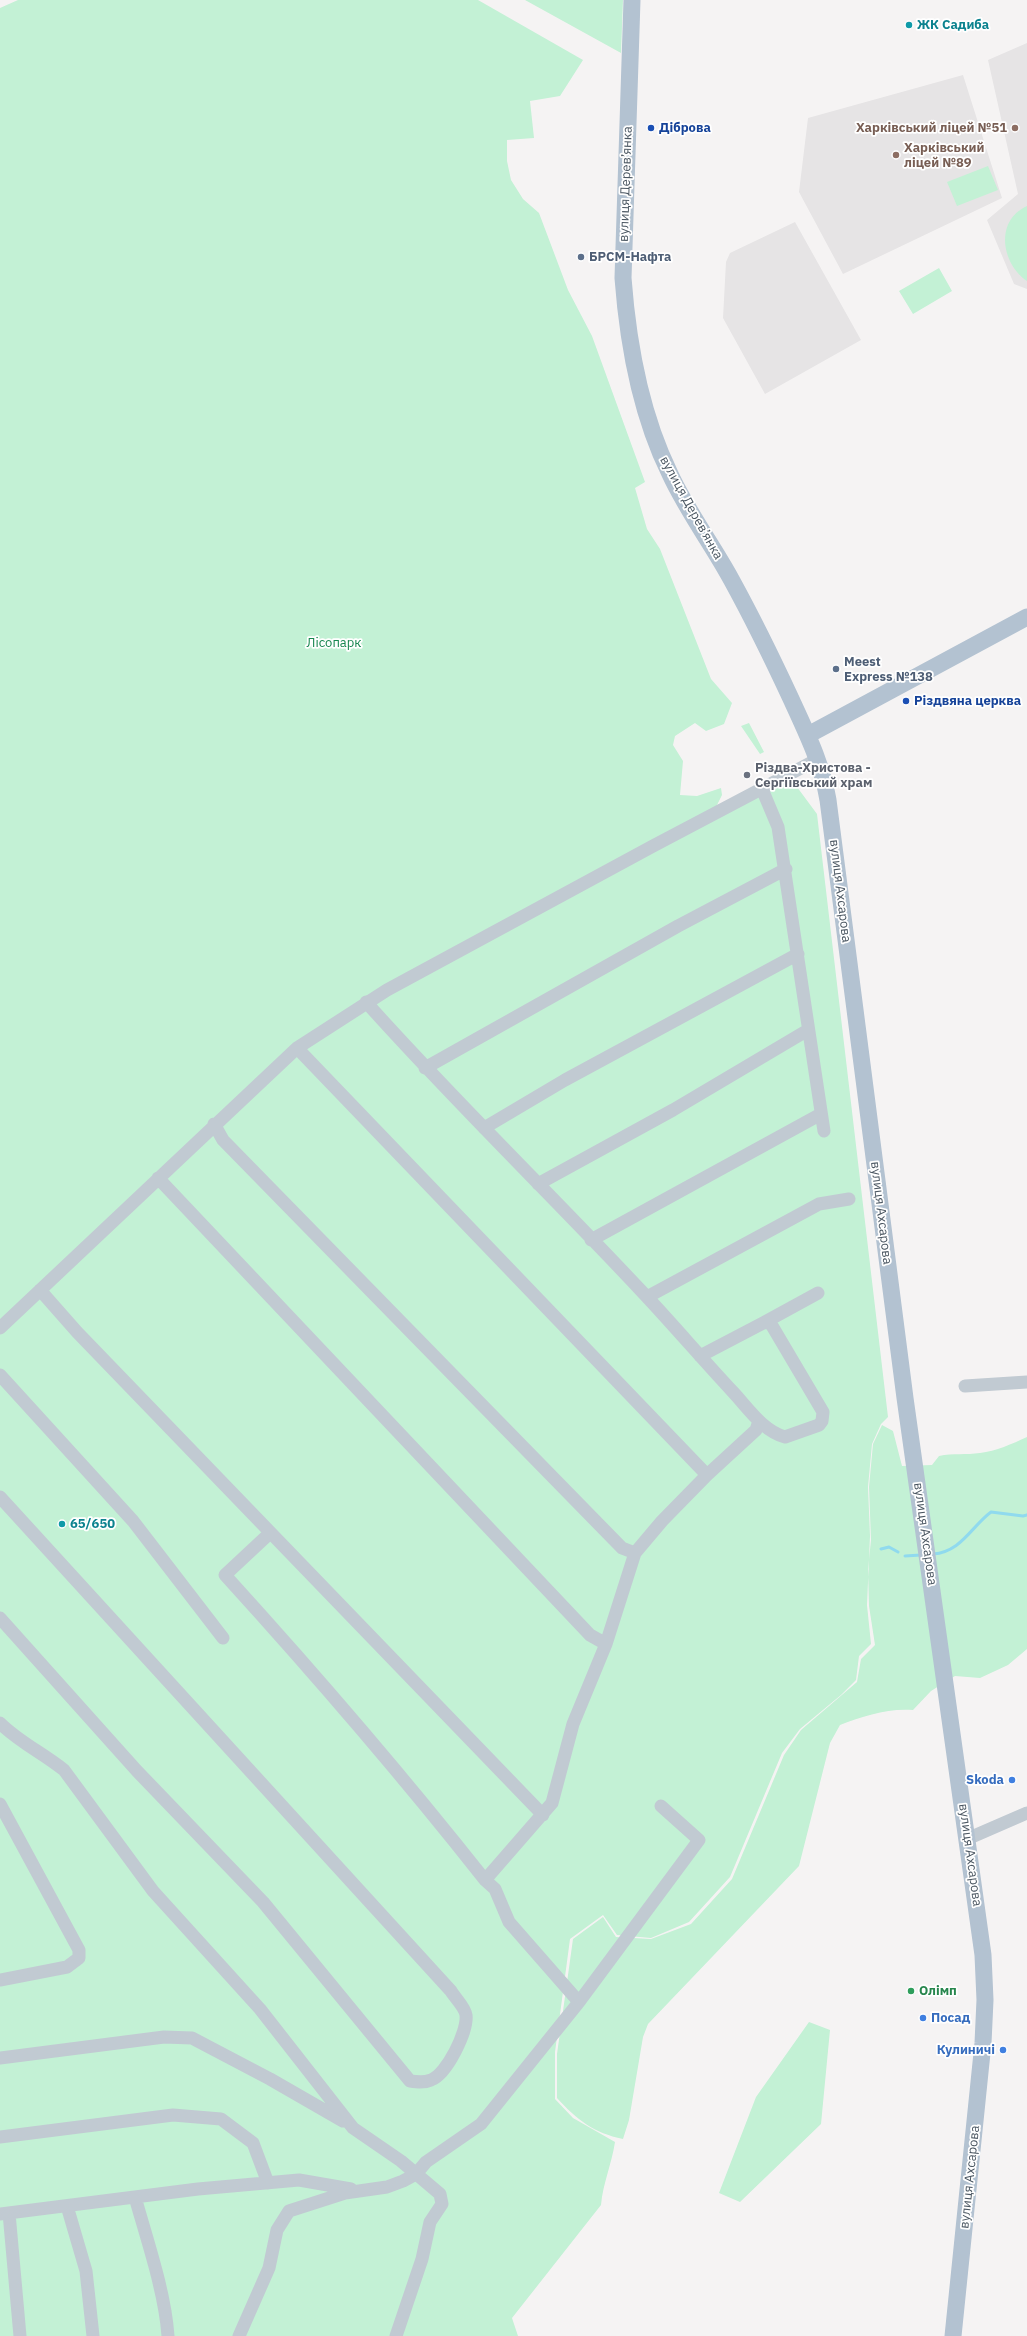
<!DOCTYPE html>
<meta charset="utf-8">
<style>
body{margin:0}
canvas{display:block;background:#f5f3f3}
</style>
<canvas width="1027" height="2336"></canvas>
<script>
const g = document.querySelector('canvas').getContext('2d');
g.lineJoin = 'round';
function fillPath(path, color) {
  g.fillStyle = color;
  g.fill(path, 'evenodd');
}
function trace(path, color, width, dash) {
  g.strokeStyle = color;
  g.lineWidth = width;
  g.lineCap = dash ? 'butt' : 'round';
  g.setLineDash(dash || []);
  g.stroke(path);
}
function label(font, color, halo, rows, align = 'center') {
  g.font = font + ' "IBM Plex Sans",sans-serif';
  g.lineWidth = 3.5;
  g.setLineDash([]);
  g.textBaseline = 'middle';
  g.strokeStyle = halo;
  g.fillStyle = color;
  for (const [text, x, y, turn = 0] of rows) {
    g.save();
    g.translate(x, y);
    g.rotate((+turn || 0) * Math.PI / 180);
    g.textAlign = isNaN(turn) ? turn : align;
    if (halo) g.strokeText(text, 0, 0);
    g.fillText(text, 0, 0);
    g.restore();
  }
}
fillPath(new Path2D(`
 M 1027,43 L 1027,289 L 1014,284 L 987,220 L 1018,194 L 988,60 Z
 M 963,75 L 1002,198 L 843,274 L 799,192 L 808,118 Z
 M 795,222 L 861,340 L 765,394 L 723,318 L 726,262 L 730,253 Z`), '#e6e4e5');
fillPath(new Path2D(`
 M 18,0 L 478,0 L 583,60 L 560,96 L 530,101 L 534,138 L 507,140 L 507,161 L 511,180 L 523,199 L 539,213 L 568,290 L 592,336 L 645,482 L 635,488 L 647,529 L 660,549 L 711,679 L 732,703 L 724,724 L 706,731 L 695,723 L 675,736 L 673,745 L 683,761 L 680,795 L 697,796 L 721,788 L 722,795 L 717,805 L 782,784 L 797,787 L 817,814 L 888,1417 L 881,1424 L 872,1444 L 868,1487 L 870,1536 L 867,1605 L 871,1644 L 859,1656 L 856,1680 L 841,1695 L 800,1729 L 782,1753 L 730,1877 L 689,1922 L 651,1938 L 617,1935 L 603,1915 L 570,1939 L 555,2052 L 555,2099 L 573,2118 L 615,2142 C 612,2163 603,2183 601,2205 L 512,2318 L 518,2336 L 0,2336 L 0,8 Z
 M 525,0 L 623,0 L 621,53 Z
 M 988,166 L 998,190 L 957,206 L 947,182 Z
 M 1027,206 L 1027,281 C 1002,264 994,221 1027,206 Z
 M 939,268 L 952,291 L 913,314 L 899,291 Z
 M 749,723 L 764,752 L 760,754 L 741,726 Z
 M 882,1425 L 893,1431 L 902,1466 L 932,1465 L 939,1456 C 953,1453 966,1455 980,1453 C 996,1451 1012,1444 1027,1437 L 1027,1649 L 1008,1665 L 980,1678 L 955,1676 L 931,1691 L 913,1710 C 888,1708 863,1716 840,1725 L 830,1743 L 799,1866 L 648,2024 L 643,2037 L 629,2120 L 623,2139 C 594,2133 577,2120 557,2098 L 557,2054 L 573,1939 L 603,1917 L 616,1937 L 651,1939 L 691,1924 L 732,1879 L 784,1755 L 801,1730 L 857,1682 L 861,1659 L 875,1645 L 869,1606 L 868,1569 L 871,1540 L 869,1487 L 873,1444 Z
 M 809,2022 L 830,2030 L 821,2124 L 740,2202 L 719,2193 L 756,2097 Z`), '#c3f1d5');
trace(new Path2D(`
 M 881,1549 L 889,1547 L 898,1552
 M 933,1554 C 961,1552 971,1527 991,1512 L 1023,1516 L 1027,1515
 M 905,1556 L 921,1555`), '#90daee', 3);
trace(new Path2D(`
 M 762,789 L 778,827 L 824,1131
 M 366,1002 C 456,1103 554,1197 647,1297 C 676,1328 704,1361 733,1392 C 748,1408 763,1431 785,1437 L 819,1425 L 822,1421 L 823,1412 L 771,1324 L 765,1322 L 700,1356
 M 297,1048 L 707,1475
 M 425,1068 L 678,926 L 786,869
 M 214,1124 L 223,1140 L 622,1548 L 635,1553
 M 484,1128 L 565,1080 L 798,954
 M 158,1178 L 590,1635 L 606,1644
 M 538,1184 L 673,1110 L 808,1030
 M 591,1240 L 821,1114
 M 40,1290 L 77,1332 L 543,1815
 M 647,1297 L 819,1204 L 849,1199
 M 765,1322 L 818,1293
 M 0,1328 L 297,1048 L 387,990 L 653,846 L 818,759
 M 0,1375 L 133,1521 L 223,1638
 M 965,1386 L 1027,1382
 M 0,1497 L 451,1991 C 455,1998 465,2007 466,2015 C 468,2031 447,2074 431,2080 C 424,2083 417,2082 410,2081 L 263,1902 L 137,1771 L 0,1618
 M 270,1533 L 225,1575 C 315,1674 402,1775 485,1880 L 495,1889 L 509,1922 L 579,2002
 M 0,1723 C 19,1742 43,1753 64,1770 L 153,1891 L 260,2009 L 353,2128 L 401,2161 L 440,2194 L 442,2204 L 430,2222 L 422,2259 L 396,2336
 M 0,1804 L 79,1950 L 79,1958 L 67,1967 L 0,1980
 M 967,1839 L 1027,1813
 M 485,1880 L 552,1803 L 573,1724 L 606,1644 L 635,1553 L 662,1521 L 707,1475 L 756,1430 L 759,1421
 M 0,2058 L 164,2037 L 192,2038 L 270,2079 L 343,2121
 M 0,2137 L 173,2115 L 221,2119 L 253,2143 L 268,2183
 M 135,2197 C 147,2240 165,2292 168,2336
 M 67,2206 L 86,2271 L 93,2336
 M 9,2213 L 20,2336
 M 0,2214 L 198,2189 L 299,2180 L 351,2189
 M 239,2336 L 269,2268 L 277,2230 L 289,2211 L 345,2193 L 387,2187 L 403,2181 L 416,2174 L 426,2162 L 481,2124 L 579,2002 L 699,1840 L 661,1806`), '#c1cad2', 13);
trace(new Path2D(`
 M 632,0 L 623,278 C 628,345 640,413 670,474 C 687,511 712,544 731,579 C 753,619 773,660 792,701 C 807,734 822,764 828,800 L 905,1398 L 983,1955 L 985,2000 L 983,2043 L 953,2336
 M 808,735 L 1027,617`), '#b3c2d1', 17);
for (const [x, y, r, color] of [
 [909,25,4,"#0f9aa8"],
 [651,128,4,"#1a4fb4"],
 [1015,128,4,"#8d6e63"],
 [896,155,4,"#8d6e63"],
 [581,257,4,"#5c6f8a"],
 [836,669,4,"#5c6f8a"],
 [906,701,4,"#1a4fb4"],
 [747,775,4,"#6b7280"],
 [62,1524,4,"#0f9aa8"],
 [1012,1780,4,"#3f7fe0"],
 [911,1991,4,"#2e9e5b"],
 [923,2018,4,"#3f7fe0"],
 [1003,2050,4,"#3f7fe0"]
]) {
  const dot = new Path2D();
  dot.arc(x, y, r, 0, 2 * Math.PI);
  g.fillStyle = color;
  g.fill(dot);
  trace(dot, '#fff', 1.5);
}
label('bold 13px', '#0d838f', '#fff', [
 ["ЖК Садиба",917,25],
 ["65/650",70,1524]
], 'left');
label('bold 13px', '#164399', '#fff', [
 ["Діброва",659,128],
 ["Різдвяна церква",914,701]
], 'left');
label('bold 13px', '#785e54', '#fff', [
 ["Харківський ліцей №51",1007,128],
 ["Харківський",904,148,"left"],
 ["ліцей №89",904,163,"left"]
], 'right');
label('13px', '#4a5661', '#fff', [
 ["вулиця Дерев’янка",626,184,-88],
 ["вулиця Дерев’янка",691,508,61],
 ["вулиця Ахсарова",840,891,83],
 ["вулиця Ахсарова",881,1213,83],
 ["вулиця Ахсарова",925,1534,82],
 ["вулиця Ахсарова",970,1855,82],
 ["вулиця Ахсарова",970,2177,-84]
]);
label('bold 13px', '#4e5e75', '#fff', [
 ["БРСМ-Нафта",589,257],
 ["Meest",844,662],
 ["Express №138",844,677]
], 'left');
label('13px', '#17864f', '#fff', [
 ["Лісопарк",334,643]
]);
label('bold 13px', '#5b616d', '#fff', [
 ["Різдва-Христова -",755,768],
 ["Сергіївський храм",755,783]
], 'left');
label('bold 13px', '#366cbe', '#fff', [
 ["Skoda",1004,1780],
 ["Посад",931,2018,"left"],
 ["Кулиничі",995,2050]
], 'right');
label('bold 13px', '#27864d', '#fff', [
 ["Олімп",919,1991]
], 'left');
</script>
